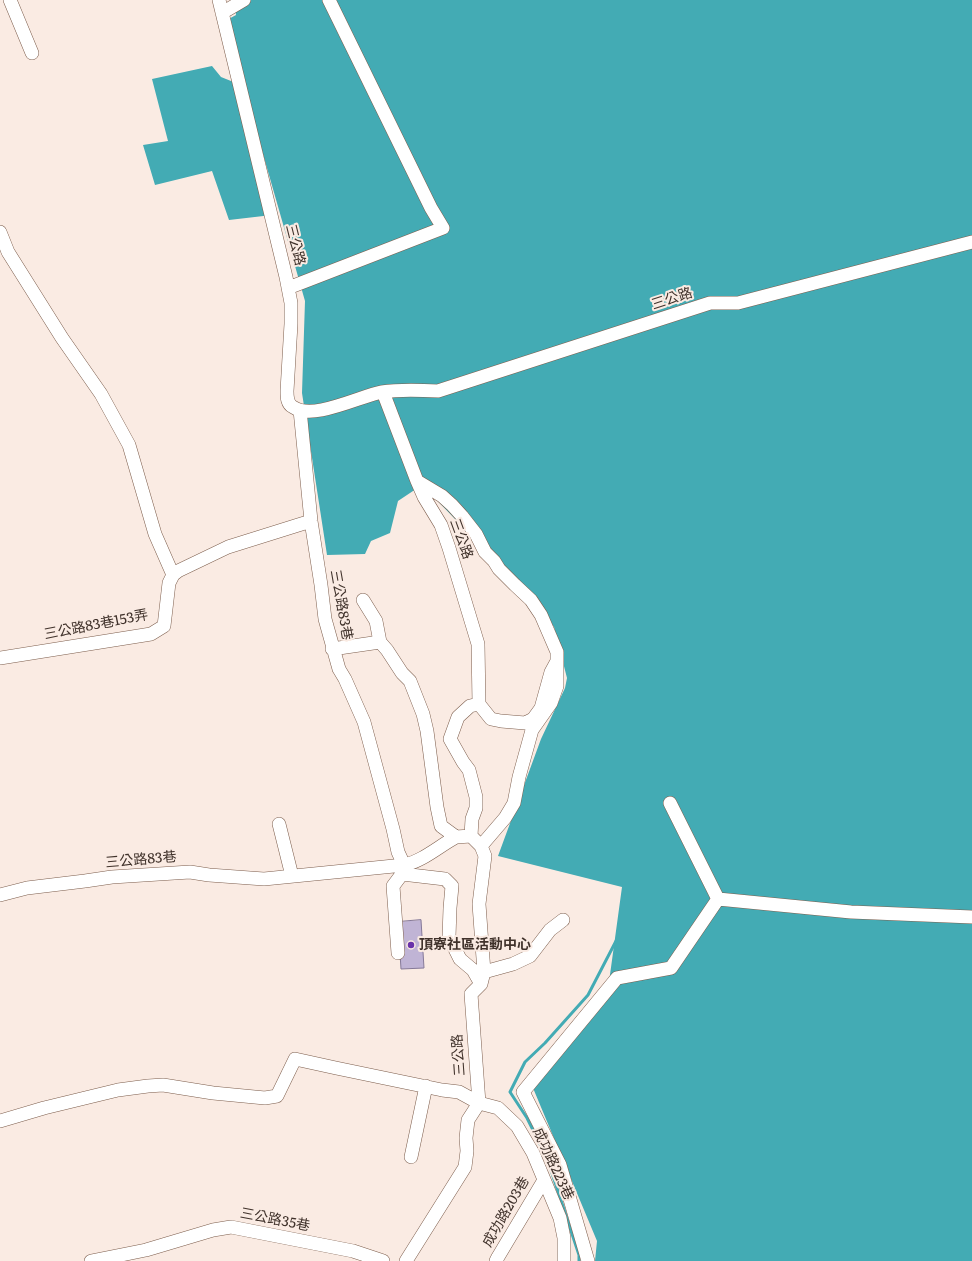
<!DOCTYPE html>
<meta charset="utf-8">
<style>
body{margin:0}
canvas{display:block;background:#faebe3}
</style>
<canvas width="972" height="1261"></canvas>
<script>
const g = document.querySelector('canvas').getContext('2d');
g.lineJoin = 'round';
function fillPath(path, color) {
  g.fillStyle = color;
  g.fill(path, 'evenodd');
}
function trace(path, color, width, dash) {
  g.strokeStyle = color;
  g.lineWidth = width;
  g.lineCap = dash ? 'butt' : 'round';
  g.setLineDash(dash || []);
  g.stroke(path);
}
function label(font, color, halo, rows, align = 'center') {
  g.font = font + ' Literata,"Noto Sans TC",serif';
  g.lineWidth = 4;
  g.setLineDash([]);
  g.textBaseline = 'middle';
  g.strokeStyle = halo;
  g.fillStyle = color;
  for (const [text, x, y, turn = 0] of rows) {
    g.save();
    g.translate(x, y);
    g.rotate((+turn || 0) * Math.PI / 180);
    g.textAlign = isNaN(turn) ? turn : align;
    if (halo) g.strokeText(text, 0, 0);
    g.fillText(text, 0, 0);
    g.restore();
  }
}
fillPath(new Path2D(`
 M 248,0 L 972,0 L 972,1261 L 595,1261 L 597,1241 L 533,1088 L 609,982 L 622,887 L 498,856 L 541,739 L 565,688 L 567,678 L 554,627 L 524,590 L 422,485 L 398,501 L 390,533 L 371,541 L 365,554 L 327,555 L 302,393 L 305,301 L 225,21 L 236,15 L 235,7 Z
 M 212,66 L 221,77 L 236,83 L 272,215 L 229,220 L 212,171 L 155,185 L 143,145 L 168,141 L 152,79 Z`), '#43abb4');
trace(new Path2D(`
 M 579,1261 L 579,1255 L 547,1158 L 527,1118 L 510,1092 L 525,1062 L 545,1043 L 588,995 L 616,941`), '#43abb4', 3);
const building = new Path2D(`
 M 421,920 L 424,968 L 401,969 L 398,922 Z`);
fillPath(building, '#c0b4d5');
trace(building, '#857998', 1);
const minor = new Path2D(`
 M 10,0 L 32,53
 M 219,0 L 286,277 L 291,303 L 291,324 L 287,391 C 287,397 287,404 293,407 C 313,421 360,396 382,392 C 400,389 419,390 438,391 L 710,303 L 738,303 L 972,242
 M 222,13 L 244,0
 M 0,232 L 8,252 L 62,338 L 101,394 L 129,445 L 155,534 L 173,575
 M 288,288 L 443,228 L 431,208 L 329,0
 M 383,392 L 417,481 L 424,497 L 441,525 L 449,548 L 478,644 L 479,704 L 491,719 L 501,721 L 525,723 L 533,719 L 541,708 L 551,672 L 557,661 L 557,652
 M 300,410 L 311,521 L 321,585 L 325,619 L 339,669 L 345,679 L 364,722 L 393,829 L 398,852 L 404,865 L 402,874 L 393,886 L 398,953
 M 417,481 L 442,496 L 452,505 L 462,516 L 476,534 L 485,552 L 494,561 L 499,569 L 515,585 L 531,600 L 541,615 L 557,652 L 557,686 L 551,703 L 532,730 L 519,777 L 514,803 L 505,818 L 481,846
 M 363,600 L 376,621 L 380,642 L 387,650 L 402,673 L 410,681 L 423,714 L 427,731 L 437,807 L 441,826 L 456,837 L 471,836 L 481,846 L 485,856 L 479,904 L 484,972 L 481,984 L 471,994 L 479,1103 L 468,1120 L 466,1138 L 467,1151 L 465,1167 L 406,1261
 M 332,649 L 380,642
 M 0,658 L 151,634 L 164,626 L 169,583 L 173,575 L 178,571 L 228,547 L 311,521
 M 279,824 L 292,876
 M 471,836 L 472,819 L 476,808 L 476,797 L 469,770 L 463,762 L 450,739 L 458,717 L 470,706 L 479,704
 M 402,874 L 445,879 L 452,886 L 450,908 L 449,937 L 460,959 L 473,970 L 481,984
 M 0,895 L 27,888 L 85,881 L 112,877 L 190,872 L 209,875 L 264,879 L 404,865 C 423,861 439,846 456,837
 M 718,899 L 851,912 L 972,917
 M 484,972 L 513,964 L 530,956 L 550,930 L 563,920
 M 0,1121 L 44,1108 L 118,1090 L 148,1086 L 163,1085 L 213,1093 L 265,1098 L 277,1096 L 295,1059 L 336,1068 L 442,1090 L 459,1092 L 479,1103 L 498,1108 L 517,1126 L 533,1153 L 560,1218 L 564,1238 L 564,1261
 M 411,1157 L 426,1086
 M 91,1261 L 146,1250 L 213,1230 L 231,1227 L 353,1251 L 383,1261
 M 496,1261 L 498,1257 L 544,1180
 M 588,1261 L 560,1165 L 523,1092 L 617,978 L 671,968 L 718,899 L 670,803`);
trace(minor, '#7d5e4d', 14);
trace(minor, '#fff', 13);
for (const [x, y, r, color] of [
 [411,945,4,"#6a33aa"]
]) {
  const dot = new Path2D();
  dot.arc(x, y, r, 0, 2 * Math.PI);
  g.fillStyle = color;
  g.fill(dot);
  trace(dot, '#faebe3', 1.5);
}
label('14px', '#40322b', '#faebe3', [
 ["三公路",295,245,76],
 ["三公路",672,299,-18],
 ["三公路",461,539,70],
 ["三公路83巷",341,605,80],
 ["三公路83巷153弄",96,625,-11],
 ["三公路83巷",141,860,-5],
 ["三公路",459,1055,-94],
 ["成功路223巷",553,1164,65],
 ["成功路203巷",506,1212,-60],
 ["三公路35巷",275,1220,11]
]);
label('bold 14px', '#40322b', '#faebe3', [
 ["頂寮社區活動中心",419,945]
], 'left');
</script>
